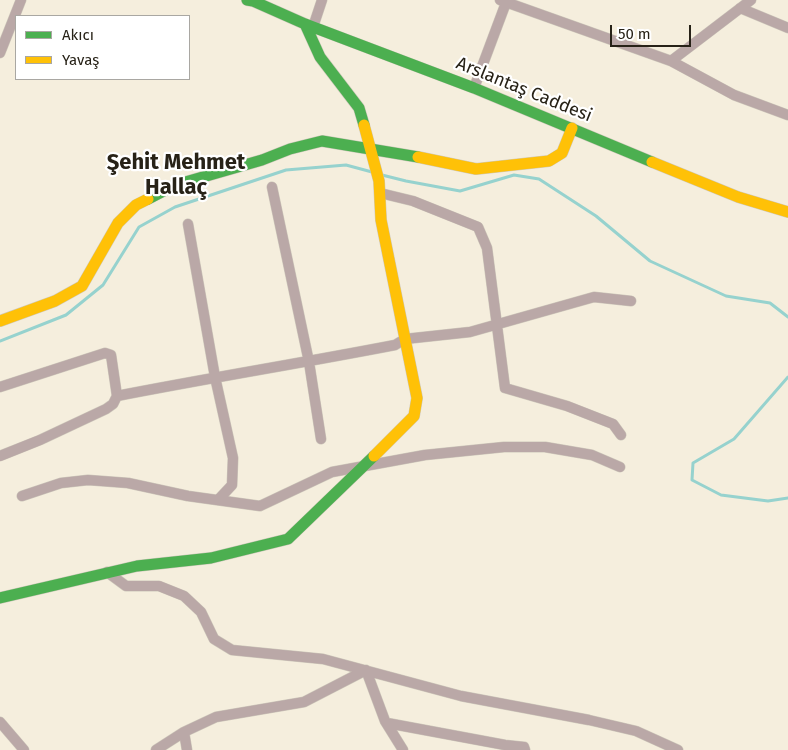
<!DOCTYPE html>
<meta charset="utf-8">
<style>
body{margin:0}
#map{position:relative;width:788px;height:750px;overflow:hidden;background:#f5eedd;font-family:"Fira Sans",sans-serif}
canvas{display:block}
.legend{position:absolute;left:15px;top:15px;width:175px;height:65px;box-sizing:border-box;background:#fff;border:1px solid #a9a7a2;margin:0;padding:6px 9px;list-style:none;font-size:15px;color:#272217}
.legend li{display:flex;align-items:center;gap:10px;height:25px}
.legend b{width:25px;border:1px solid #a9a7a2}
.scale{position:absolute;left:610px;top:25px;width:81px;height:22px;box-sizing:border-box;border:2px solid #272217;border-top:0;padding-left:6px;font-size:15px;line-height:18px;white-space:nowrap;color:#272217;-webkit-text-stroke:4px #fff;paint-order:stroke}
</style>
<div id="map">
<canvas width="788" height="750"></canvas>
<ul class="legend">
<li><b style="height:6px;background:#4caf50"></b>Akıcı</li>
<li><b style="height:6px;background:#ffc107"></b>Yavaş</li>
</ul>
<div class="scale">50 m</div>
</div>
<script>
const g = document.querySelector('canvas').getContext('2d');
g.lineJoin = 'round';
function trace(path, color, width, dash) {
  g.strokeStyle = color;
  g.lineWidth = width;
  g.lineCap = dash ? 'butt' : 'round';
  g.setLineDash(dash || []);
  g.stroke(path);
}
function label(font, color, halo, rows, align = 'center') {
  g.font = font + ' "Fira Sans",sans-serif';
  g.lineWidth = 4.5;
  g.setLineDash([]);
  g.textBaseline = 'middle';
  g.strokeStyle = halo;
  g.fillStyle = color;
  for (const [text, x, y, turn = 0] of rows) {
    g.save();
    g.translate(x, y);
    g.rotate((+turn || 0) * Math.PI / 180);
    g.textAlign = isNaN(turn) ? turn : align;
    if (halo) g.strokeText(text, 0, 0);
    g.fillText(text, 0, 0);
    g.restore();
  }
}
trace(new Path2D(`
 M 382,175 L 406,181 L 460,191 L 514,175 L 539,179 L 596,216 L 650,261 L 726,296 L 770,303 L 788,317
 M 0,341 L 66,315 L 103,285 L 139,227 L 175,207 L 286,170 L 346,165 L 372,172
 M 788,377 L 734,439 L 693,463 L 692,480 L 721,495 L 768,501 L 788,498`), '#96d2ce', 3);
const street = new Path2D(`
 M 500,0 L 671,61 L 734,95 L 788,115
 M 740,8 L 788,28
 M 313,27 L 322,0
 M 0,53 L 21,0
 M 671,61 L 751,0
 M 474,88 L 507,0
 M 272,187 L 309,362 L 321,439
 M 380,193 L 413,201 L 478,227 L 487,248 L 505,388 L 567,406 L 613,424 L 621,435
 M 188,224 L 215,377 L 233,458 L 232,485 L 218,500
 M 0,387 L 105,353 L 111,355 L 117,396 L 113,404 L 106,409 L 40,440 L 0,456
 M 117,396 C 209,378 302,363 395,345 L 405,339 L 470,332 L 594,297 L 631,301
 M 22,496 L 61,483 L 88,480 L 128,483 L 188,496 L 260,506 L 332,472 L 425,455 L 504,447 L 545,447 L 592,455 L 620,467
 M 107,572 L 126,586 L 159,586 L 184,596 L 201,612 L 214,639 L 232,650 L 323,659 L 461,696 L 589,720 L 636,731 L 678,750
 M 0,722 L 24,750
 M 387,723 L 505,745 L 524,747 L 525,750
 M 184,732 L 187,750
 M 156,750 L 184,732 L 216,717 L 304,702 L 366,670 L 385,721 L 403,750`);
const fast = new Path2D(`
 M 247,0 L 253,1 L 305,24 L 474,88 L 652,162
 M 305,24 L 320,57 L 359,108 L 364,125
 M 148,199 L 175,185 L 262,160 L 290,149 L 322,141 L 418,157
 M 0,598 L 137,566 L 211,558 L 288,539 L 374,456`);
const slow = new Path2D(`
 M 364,125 L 379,181 L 381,220 L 417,398 L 414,416 L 374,456
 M 418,157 L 476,169 L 549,161 L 562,153 L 572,128
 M 652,162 L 738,197 L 788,212
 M 0,321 L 55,301 L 82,286 L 118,223 L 136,205 L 148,199`);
trace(street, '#cec8bb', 11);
trace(fast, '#cec8bb', 12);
trace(slow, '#cec8bb', 12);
trace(street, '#baa8a7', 10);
trace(fast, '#4caf50', 11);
trace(slow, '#ffc107', 11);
label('18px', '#272217', '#fff', [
 ["Arslantaş Caddesi",524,90,22]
]);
label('bold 22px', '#272217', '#fff', [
 ["Şehit Mehmet",176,163],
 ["Hallaç",176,188]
]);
</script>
